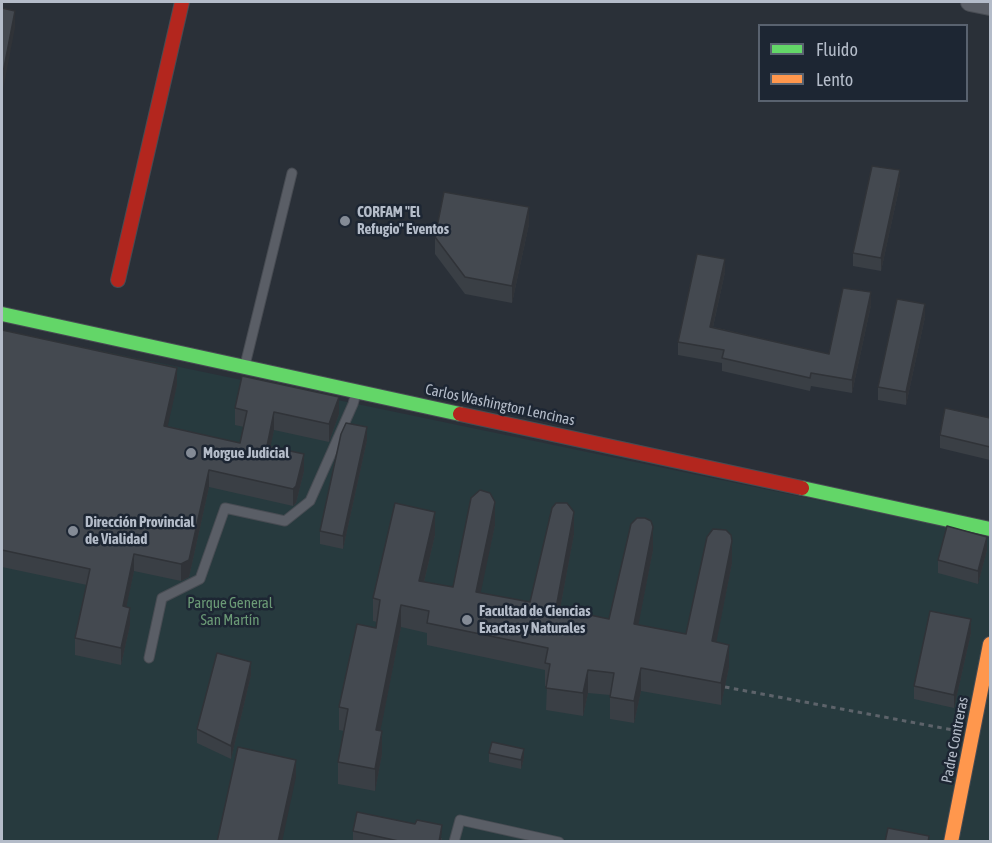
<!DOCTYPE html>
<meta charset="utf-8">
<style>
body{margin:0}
#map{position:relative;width:992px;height:843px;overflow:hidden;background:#2a3038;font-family:"Asap Condensed",sans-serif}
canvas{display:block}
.frame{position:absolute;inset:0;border:3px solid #b4bcc9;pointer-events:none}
.legend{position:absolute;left:758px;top:24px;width:210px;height:78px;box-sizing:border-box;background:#1d2633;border:2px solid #59626f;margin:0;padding:8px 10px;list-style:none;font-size:18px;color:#b4bcc9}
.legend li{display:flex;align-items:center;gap:12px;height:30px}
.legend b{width:30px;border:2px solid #59626f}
</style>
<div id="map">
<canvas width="992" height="843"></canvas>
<div class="frame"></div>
<ul class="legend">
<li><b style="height:8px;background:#63d668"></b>Fluido</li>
<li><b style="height:8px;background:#ff974d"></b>Lento</li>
</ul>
</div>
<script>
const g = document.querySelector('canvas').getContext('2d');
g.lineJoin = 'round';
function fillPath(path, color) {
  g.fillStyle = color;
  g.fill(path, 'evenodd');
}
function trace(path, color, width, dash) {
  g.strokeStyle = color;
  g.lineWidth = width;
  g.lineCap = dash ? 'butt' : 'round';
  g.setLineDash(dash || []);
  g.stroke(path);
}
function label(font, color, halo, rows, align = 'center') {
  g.font = font + ' "Asap Condensed",sans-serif';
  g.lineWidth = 5;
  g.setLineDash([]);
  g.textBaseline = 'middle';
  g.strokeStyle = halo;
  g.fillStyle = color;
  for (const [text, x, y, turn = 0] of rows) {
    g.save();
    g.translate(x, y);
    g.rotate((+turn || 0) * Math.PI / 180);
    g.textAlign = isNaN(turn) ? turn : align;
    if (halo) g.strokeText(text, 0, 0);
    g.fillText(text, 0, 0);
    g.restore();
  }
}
fillPath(new Path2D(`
 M 2,330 L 990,536 L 990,841 L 2,841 Z`), '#273a3e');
const lane = new Path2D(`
 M 245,365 L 292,173
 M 149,658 L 162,598 L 200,579 L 225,508 L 285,521 L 310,501 L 353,404 L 356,393
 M 454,842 L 460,820 L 559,842`);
const street = new Path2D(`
 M 970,2 L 990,6`);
const fast = new Path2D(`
 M 2,314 L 460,414
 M 802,488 L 990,529`);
const slow = new Path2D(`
 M 951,842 L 990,644`);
const jam = new Path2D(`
 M 118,280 L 182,2
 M 460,414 L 802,488`);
trace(lane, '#484c53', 11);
trace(street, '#484c53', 20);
trace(fast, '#484c53', 16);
trace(slow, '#484c53', 16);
trace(jam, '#484c53', 16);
trace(new Path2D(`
 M 725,687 L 953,730`), '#5d636a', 3, [4.5, 4.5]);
trace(lane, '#5a5e66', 9);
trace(street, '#5a5e66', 18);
trace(fast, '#63d668', 14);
trace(slow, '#ff974d', 14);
trace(jam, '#b3261e', 14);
fillPath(new Path2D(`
 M 900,184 L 881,271 L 853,266 L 853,253 Z
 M 529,224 L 512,303 L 465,294 L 435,254 L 435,237 Z
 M 725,272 L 713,327 L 829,354 L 871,305 L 852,393 L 811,386 L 810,391 L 722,371 L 722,363 L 678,355 L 678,342 Z
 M 925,317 L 906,405 L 878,400 L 878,387 Z
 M 2,330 L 177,385 L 167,426 L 240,443 L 244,427 L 235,425 L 235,408 L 339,414 L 329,442 L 274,430 L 270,447 L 304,471 L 296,503 L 293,506 L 209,487 L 189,577 L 181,581 L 134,571 L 126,607 L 130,625 L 121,665 L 75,655 L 75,638 L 87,585 L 2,567 Z
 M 990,418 L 990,460 L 940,448 L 940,435 Z
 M 367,440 L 343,549 L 320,544 L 320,531 Z
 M 495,525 L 480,593 L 530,602 L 574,534 L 560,609 L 609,619 L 653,550 L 638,625 L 686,634 L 732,563 L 716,642 L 729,667 L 721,705 L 641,691 L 634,723 L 610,719 L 610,695 L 588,693 L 583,716 L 546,710 L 547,686 L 545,686 L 545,670 L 427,645 L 427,633 L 401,627 L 380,731 L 382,754 L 375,791 L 338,784 L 338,762 L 344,731 L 339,730 L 339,707 L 376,628 L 377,622 L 373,621 L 373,598 L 435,535 L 424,582 L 453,587 Z
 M 987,550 L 978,584 L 938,573 L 938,560 Z
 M 971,633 L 954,708 L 914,699 L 914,686 Z
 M 251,675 L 231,759 L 197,743 L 197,729 Z
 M 489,753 L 524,758 L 521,769 L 489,762 Z
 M 353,831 L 442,838 L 441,842 L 353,842 Z`), '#3a3f45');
fillPath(new Path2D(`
 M 15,11 L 15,28 L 2,95 L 2,78 Z
 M 900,170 L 900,184 L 881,271 L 881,258 Z
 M 529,207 L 529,224 L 512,303 L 512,286 Z
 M 725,259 L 725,272 L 710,340 L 710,327 Z
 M 871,292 L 871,305 L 852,393 L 852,380 Z
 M 925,304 L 925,317 L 906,405 L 906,392 Z
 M 177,368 L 177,385 L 164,443 L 164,426 Z
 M 339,397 L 339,414 L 329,442 L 329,424 Z
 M 274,412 L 274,430 L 267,463 L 267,446 Z
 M 367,427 L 367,440 L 343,549 L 343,536 Z
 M 304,454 L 304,471 L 296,503 L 293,506 L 293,489 Z
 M 209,470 L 209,487 L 189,577 L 181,581 L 181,564 Z
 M 495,502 L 495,525 L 476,615 L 476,592 Z
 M 435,512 L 435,535 L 419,603 L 419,581 Z
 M 574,512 L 574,534 L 556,630 L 556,608 Z
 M 653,527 L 653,550 L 634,647 L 634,624 Z
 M 987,537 L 987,550 L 978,584 L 978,571 Z
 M 732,541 L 732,563 L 712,664 L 712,641 Z
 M 134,554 L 134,571 L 123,623 L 123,606 Z
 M 401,605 L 401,627 L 376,753 L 376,730 Z
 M 130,608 L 130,625 L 121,665 L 121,648 Z
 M 971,619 L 971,633 L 954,708 L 954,695 Z
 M 729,645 L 729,667 L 721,705 L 721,683 Z
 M 251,662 L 251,675 L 231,759 L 231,746 Z
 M 641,668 L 641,691 L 634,723 L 634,701 Z
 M 588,670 L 588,693 L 583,716 L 583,693 Z
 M 382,731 L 382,754 L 375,791 L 375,769 Z
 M 524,749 L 524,758 L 521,769 L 521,760 Z
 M 296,760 L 296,777 L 282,842 L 278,842 Z
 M 442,825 L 441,842 L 439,842 Z`), '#303338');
const building = new Path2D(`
 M 2,8 L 15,11 L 2,78 Z
 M 872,166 L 900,170 L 881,258 L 853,253 Z
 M 444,192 L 529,207 L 512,286 L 465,277 L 435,237 Z
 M 697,254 L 725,259 L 710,327 L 829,354 L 843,288 L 871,292 L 852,380 L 811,373 L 810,378 L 722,358 L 724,350 L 678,342 Z
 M 897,299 L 925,304 L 906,392 L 878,387 Z
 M 2,330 L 177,368 L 164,426 L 240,443 L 247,411 L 235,408 L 242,376 L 339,397 L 329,424 L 274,412 L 267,446 L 304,454 L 296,486 L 293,489 L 209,470 L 189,560 L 181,564 L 134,554 L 123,606 L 130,608 L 121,648 L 75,638 L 90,569 L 2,550 Z
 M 945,408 L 990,418 L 990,447 L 940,435 Z
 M 346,423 L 367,427 L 343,536 L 320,531 L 341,434 Z
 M 480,490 L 490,493 L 495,502 L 476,592 L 530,602 L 552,508 L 556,503 L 567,503 L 574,512 L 556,608 L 609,619 L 631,524 L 637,518 L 645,518 L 651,521 L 653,527 L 634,624 L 686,634 L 707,537 L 713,529 L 726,530 L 731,535 L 732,541 L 712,641 L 729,645 L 721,683 L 641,668 L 634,701 L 610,697 L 614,673 L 588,670 L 583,693 L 546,688 L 550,664 L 545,663 L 548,648 L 427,623 L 429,611 L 401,605 L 376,730 L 382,731 L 375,769 L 338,762 L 348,709 L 339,707 L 357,624 L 376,628 L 380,600 L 373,598 L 395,503 L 435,512 L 419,581 L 453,587 L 471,498 Z
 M 947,526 L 987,537 L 978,571 L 938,560 Z
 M 930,611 L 971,619 L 954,695 L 914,686 Z
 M 217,653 L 251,662 L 231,746 L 197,729 Z
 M 492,742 L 524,749 L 521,760 L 489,753 Z
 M 238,747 L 296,760 L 278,842 L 217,842 Z
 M 357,812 L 415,824 L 417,820 L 442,825 L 439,842 L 403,842 L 353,831 Z
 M 888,828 L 929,836 L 928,842 L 885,842 Z`);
fillPath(building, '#444950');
trace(building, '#303338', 1.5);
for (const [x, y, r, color] of [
 [345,221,6,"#848b96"],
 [191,453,6,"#848b96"],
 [73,531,6,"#848b96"],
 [467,620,6,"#848b96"]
]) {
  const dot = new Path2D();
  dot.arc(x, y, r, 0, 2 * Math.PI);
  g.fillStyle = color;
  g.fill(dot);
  trace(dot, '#1d2633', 2);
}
label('bold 15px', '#b4bcc9', '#1d2633', [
 ["CORFAM \"El",357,212],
 ["Refugio\" Eventos",357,229],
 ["Morgue Judicial",203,453],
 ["Dirección Provincial",85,522],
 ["de Vialidad",85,539],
 ["Facultad de Ciencias",479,611],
 ["Exactas y Naturales",479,628]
], 'left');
label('15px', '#b4bcc9', '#1d2633', [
 ["Carlos Washington Lencinas",500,405,12],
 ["Padre Contreras",955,740,-79]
]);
label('15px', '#6b9a76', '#1d2633', [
 ["Parque General",230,603],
 ["San Martín",230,620]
]);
</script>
